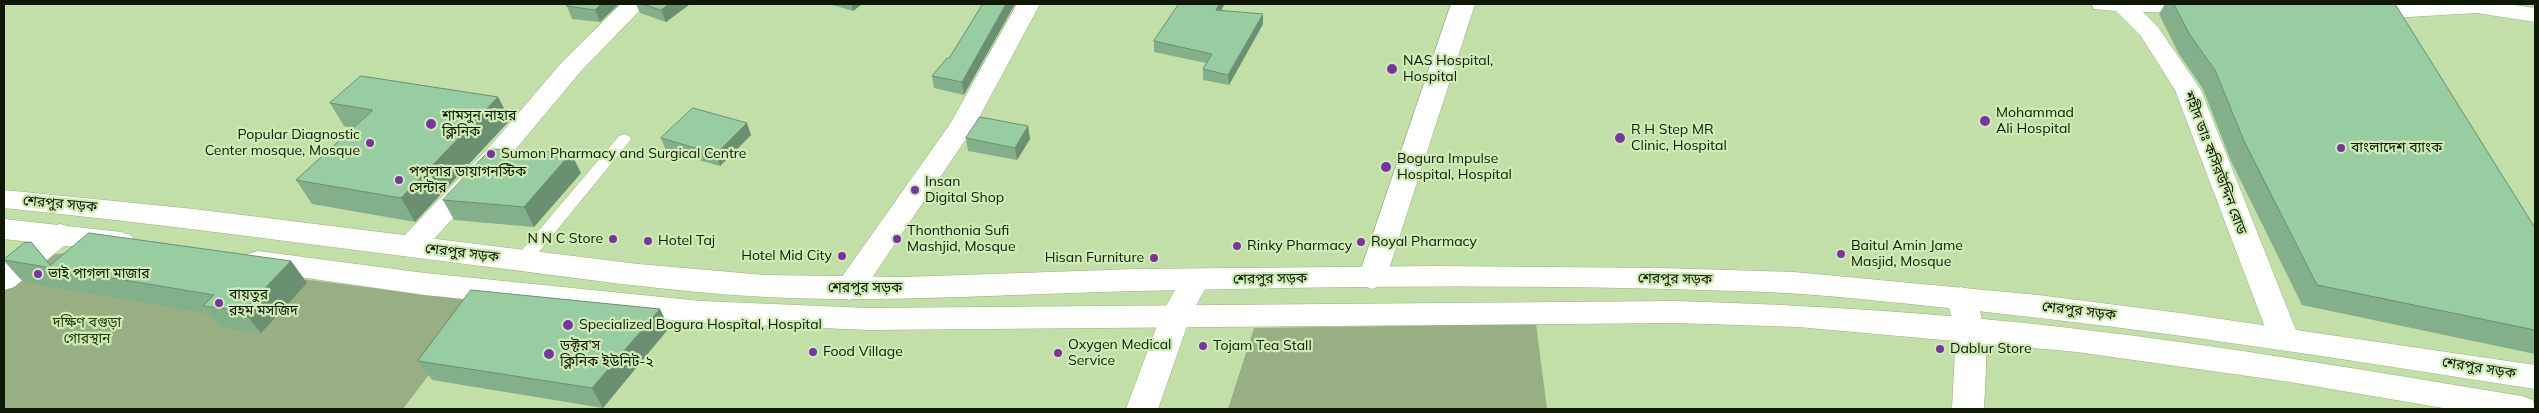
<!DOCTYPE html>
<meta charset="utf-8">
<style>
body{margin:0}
#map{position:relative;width:2539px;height:413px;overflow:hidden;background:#c1dfa6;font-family:Mulish,sans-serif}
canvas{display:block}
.frame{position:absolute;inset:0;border:5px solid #0e1804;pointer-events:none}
</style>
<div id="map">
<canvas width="2539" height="413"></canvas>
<div class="frame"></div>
</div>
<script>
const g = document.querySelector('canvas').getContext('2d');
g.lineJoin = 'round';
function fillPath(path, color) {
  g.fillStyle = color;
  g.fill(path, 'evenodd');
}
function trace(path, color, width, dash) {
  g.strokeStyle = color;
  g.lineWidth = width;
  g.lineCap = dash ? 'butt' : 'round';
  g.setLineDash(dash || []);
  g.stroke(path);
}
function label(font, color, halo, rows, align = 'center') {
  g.font = font + ' Mulish,"Noto Sans Bengali",sans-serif';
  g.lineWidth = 4.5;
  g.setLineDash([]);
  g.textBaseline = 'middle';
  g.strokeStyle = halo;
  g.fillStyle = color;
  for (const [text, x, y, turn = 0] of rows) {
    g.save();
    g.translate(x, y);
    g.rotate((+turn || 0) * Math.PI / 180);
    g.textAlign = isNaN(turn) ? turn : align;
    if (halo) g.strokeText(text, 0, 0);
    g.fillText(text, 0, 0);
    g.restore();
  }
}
fillPath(new Path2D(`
 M 87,252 L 484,302 L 403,409 L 4,409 L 4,285 L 19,273 L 55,254 Z
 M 1536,324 L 1547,409 L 1228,409 L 1254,328 Z`), '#98ae83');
const service = new Path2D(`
 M 624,134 L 629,136 L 631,139 L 629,142 L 529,264 L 517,264 L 515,260 L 517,256 L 619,136 Z`);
const minor = new Path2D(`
 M 621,4 L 646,4 L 581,71 L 510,156 L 421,253 L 411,256 L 401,253 L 397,246 L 401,239 L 492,144 L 563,61 Z
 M 1017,4 L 1040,4 L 974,127 L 859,297 L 849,300 L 839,297 L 834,289 L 839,281 L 950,124 Z
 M 60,224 L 70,227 L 74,234 L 70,241 L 14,287 L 4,290 L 4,264 L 50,227 Z
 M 1961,287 L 1971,290 C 1991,326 1986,370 1984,409 L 1952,409 L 1956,332 L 1946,298 L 1951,290 Z`);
const tertiary = new Path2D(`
 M 1451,4 L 1475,4 L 1386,278 L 1382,285 L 1372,289 L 1362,285 L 1358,278 Z
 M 2091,4 L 2212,4 L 2214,6 L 2210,11 L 2202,13 L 2143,12 L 2158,27 L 2201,90 L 2299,338 L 2295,346 L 2284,350 L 2273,346 L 2269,338 L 2175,90 L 2141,36 L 2116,11 L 2094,9 Z
 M 2363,4 L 2507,4 L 2535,8 L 2535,22 L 2476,13 L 2392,18 L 2355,16 L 2351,11 L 2355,6 Z
 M 1195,269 L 1205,272 L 1210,280 L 1191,315 L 1158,409 L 1126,409 L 1161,315 L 1185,272 Z`);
const trunk = new Path2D(`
 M 4,190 L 194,209 L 638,264 L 765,275 L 904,277 L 1136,269 L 1436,266 L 1661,268 L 1794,272 L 2038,295 L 2180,313 L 2535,365 L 2535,389 C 2350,360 2165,331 1978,311 C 1898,303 1818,293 1737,291 C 1537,284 1336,286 1136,291 C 1012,294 889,303 766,297 C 668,292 571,277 473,265 C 317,245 161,224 4,208 Z
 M 4,219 L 121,232 L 131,235 L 135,242 L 131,249 L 121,252 L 4,239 Z
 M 258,251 L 425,273 L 701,301 L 869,308 L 1676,301 C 1810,305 1944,313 2078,329 C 2226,346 2374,372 2522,396 L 2533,400 L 2535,409 L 2449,409 L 2290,382 L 2077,352 L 1798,327 L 1676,323 L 869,330 L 701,323 L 425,295 L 258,271 L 248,268 L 244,261 L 248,254 Z`);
trace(service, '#97b37c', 1);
trace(minor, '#97b37c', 1);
trace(tertiary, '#97b37c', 1);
trace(trunk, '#97b37c', 1);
fillPath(service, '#fff');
fillPath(minor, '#fff');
fillPath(tertiary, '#fff');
fillPath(trunk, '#fff');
fillPath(new Path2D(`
 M 569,4 L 619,4 L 600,22 L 572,19 L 567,6 Z
 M 636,4 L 690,4 L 666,22 L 640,13 Z
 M 829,4 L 862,4 L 853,11 Z
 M 983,4 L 964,95 L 934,88 L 932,76 L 949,58 Z
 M 1179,4 L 1224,4 L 1221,11 L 1263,24 L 1229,85 L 1203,80 L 1203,69 L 1206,63 L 1154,52 L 1154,41 Z
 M 2165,4 L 2395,4 L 2535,228 L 2535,354 L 2302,305 L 2231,161 L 2203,89 L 2179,54 L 2159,14 Z
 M 498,97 L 510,120 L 415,222 L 312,204 L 296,180 L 353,128 L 344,126 L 330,103 Z
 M 1028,126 L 1030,139 L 1017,160 L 968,151 L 966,138 Z
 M 751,135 L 720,166 L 666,151 L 661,138 Z
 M 581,173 L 534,227 L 454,220 L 443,200 Z
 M 31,242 L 50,264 L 291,261 L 307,283 L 261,333 L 221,328 L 209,314 L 23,282 L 4,261 L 4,259 Z
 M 660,309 L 669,328 L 603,408 L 432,380 L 418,361 Z`), '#83b08b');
fillPath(new Path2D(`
 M 601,4 L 619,4 L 600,22 L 595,10 Z
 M 669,4 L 690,4 L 666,22 L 661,10 Z
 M 851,4 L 862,4 L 853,11 Z
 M 1006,4 L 1015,4 L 964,95 L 962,82 Z
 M 1219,4 L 1224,4 L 1224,5 L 1216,21 L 1216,10 Z
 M 1263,14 L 1263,24 L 1229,85 L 1228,75 Z
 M 498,97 L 510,120 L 415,222 L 401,198 Z
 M 747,123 L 751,135 L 720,166 L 716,154 Z
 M 1028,126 L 1030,139 L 1017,160 L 1015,148 Z
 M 571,153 L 581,173 L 534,227 L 524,207 Z
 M 291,261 L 307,283 L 261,333 L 243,311 Z
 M 660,309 L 669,328 L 603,408 L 592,388 Z`), '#6a9071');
const building = new Path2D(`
 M 569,4 L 601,4 L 595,10 L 567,6 Z
 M 643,4 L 669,4 L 661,10 Z
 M 983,4 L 1006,4 L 962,82 L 932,76 L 947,58 L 949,58 Z
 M 1179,4 L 1219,4 L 1216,10 L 1263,14 L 1228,75 L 1203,69 L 1212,54 L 1154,41 Z
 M 2174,4 L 2395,4 L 2535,228 L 2535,330 L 2317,285 L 2244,141 L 2215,70 L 2190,35 Z
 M 361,76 L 498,97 L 401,198 L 296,180 L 373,110 L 330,103 Z
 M 693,108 L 747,123 L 716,154 L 661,138 Z
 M 980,117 L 1028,126 L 1015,148 L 966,138 Z
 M 491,149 L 571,153 L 524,207 L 443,200 Z
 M 89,233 L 291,261 L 243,311 L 203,306 L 214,295 L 4,260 L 4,259 L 24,243 L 31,242 L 50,265 Z
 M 471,290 L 660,309 L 592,388 L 418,361 Z`);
fillPath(building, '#98cda2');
trace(building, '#6a9071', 1);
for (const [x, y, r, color] of [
 [1392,69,6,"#7b32a5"],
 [1985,121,6,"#7b32a5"],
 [431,124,6,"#7b32a5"],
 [1620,138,6,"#7b32a5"],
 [370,143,5,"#7b32a5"],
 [2341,148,5,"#7b32a5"],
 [491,154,5,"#7b32a5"],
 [1386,167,6,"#7b32a5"],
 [399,180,5,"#7b32a5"],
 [915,190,5,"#7b32a5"],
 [613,239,5,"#7b32a5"],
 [897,239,5,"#7b32a5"],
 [648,241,5,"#7b32a5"],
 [1361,242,5,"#7b32a5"],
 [1237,246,5,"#7b32a5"],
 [1841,254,5,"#7b32a5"],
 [842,256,5,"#7b32a5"],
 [1154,258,5,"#7b32a5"],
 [38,274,5,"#7b32a5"],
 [219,303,5,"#7b32a5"],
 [568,325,6,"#7b32a5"],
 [1203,346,5,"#7b32a5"],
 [1940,349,5,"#7b32a5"],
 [813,352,5,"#7b32a5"],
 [1058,353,5,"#7b32a5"],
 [549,354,6,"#7b32a5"]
]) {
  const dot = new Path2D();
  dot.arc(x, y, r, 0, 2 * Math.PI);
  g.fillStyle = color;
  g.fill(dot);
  trace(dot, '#ceecb3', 2);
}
label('14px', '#0e1804', '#ceecb3', [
 ["NAS Hospital,",1403,61],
 ["Hospital",1403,77],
 ["Mohammad",1996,113],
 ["Ali Hospital",1996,129],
 ["শামসুন নাহার",442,116],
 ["ক্লিনিক",442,132],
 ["R H Step MR",1631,130],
 ["Clinic, Hospital",1631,146],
 ["Popular Diagnostic",360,135,"right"],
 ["Center mosque, Mosque",360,151,"right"],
 ["বাংলাদেশ ব্যাংক",2351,148],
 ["Sumon Pharmacy and Surgical Centre",501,154],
 ["Bogura Impulse",1397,159],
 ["Hospital, Hospital",1397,175],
 ["পপুলার ডায়াগনস্টিক",409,172],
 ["সেন্টার",409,188],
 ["Insan",925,182],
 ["Digital Shop",925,198],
 ["Thonthonia Sufi",907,231],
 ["Mashjid, Mosque",907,247],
 ["N N C Store",603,239,"right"],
 ["Hotel Taj",658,241],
 ["Royal Pharmacy",1371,242],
 ["Rinky Pharmacy",1247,246],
 ["Baitul Amin Jame",1851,246],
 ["Masjid, Mosque",1851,262],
 ["Hotel Mid City",832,256,"right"],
 ["Hisan Furniture",1144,258,"right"],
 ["ভাই পাগলা মাজার",48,274],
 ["বায়তুর",229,295],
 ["রহম মসজিদ",229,311],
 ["Specialized Bogura Hospital, Hospital",579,325],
 ["Oxygen Medical",1068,345],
 ["Service",1068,361],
 ["ডক্টর'স",560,346],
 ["ক্লিনিক ইউনিট-২",560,362],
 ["Tojam Tea Stall",1213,346],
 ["Dablur Store",1950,349],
 ["Food Village",823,352]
], 'left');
label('14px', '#0e1804', '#ceecb3', [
 ["শহীদ ডাঃ কসিরউদ্দিন রোড",2215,163,69],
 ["শেরপুর সড়ক",60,204,5],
 ["শেরপুর সড়ক",462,253,7],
 ["শেরপুর সড়ক",1270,279,-1],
 ["শেরপুর সড়ক",1675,279,1],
 ["শেরপুর সড়ক",865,288],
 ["শেরপুর সড়ক",2079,311,7],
 ["শেরপুর সড়ক",2479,368,9]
]);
label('14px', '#273c0c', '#ceecb3', [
 ["দক্ষিণ বগুড়া",87,323],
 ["গোরস্থান",87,339]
]);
</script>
